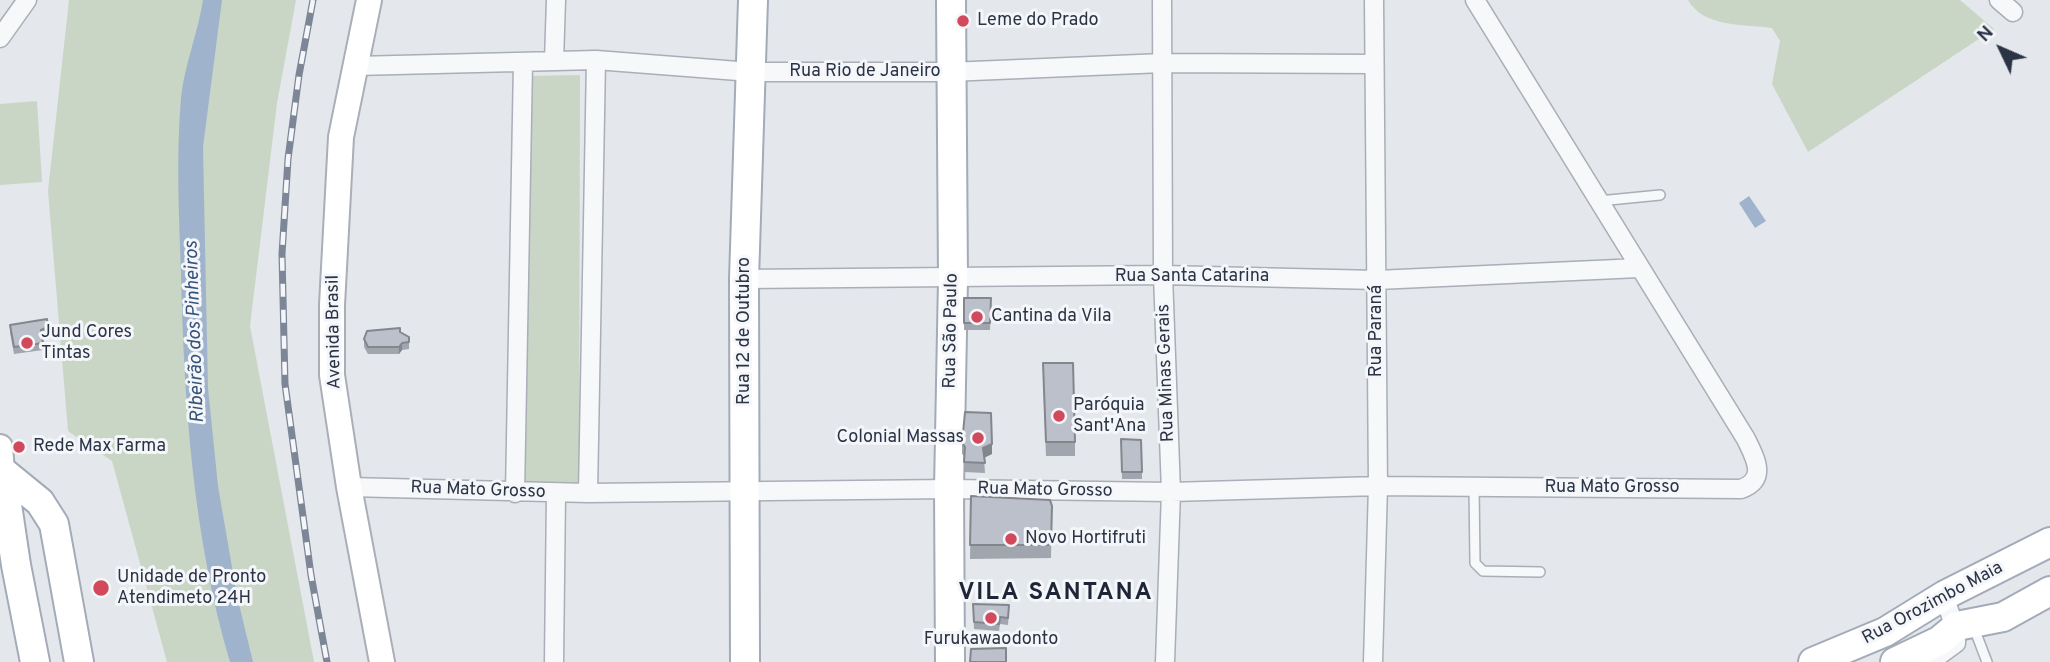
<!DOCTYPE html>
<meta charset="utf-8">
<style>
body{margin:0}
#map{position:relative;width:2050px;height:662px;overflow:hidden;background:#e4e7ec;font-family:Overpass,sans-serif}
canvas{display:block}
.north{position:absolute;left:1966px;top:14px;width:70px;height:70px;-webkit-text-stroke:5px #f4f6f9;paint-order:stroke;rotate:314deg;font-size:19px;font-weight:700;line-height:28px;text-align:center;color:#2b3445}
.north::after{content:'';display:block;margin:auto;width:24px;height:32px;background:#2b3445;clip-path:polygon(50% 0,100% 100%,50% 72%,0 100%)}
</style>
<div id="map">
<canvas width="2050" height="662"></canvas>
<div class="north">N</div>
</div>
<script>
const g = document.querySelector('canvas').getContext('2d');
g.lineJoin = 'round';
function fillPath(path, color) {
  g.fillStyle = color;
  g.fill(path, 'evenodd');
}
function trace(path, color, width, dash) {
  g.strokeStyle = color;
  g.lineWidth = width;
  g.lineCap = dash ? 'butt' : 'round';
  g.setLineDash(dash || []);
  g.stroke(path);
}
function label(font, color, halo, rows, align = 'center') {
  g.font = font + ' Overpass,sans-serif';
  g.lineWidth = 6;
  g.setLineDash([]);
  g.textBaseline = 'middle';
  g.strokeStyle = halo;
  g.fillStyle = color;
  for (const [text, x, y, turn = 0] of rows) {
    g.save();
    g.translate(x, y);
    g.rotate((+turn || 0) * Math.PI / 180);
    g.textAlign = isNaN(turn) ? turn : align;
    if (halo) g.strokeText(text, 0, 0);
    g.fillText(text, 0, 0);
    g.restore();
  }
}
fillPath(new Path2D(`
 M 69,0 L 296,0 L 277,103 L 250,326 L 314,662 L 167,662 L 112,461 L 68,431 L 48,191 Z
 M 1688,0 L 1960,0 L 1994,29 L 1808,152 L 1772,84 L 1780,41 L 1772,28 C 1744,24 1704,28 1688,0 Z
 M 580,75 L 579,489 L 517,490 L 527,76 Z
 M 37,101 L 42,182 L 0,185 L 0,104 Z`), '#c9d6c5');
fillPath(new Path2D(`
 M 203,0 L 222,0 L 203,147 L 208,388 L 218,486 L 237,596 L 253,662 L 230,662 C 193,537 184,404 181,274 C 179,215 176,157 181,98 C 184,66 198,33 203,0 Z
 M 1749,196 L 1766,221 L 1755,228 L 1739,203 Z`), '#9fb4cc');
const service = new Path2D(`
 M 1599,201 L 1660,195
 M 1474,487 L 1475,563 L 1483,571 L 1540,572
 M 1974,628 L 1987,662`);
const minor = new Path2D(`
 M 1162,0 L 1163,275 L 1171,492 L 1165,662
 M 1999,0 L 2013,12
 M 0,38 L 27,0
 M 554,61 L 556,0
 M 356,66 L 596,60 L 751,72 L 949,72 L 1163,63 L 1374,64
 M 744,279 L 1163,275 L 1377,280 L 1639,268
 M 349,487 L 588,493 L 949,489 L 1171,492 L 1378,486 L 1741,489 C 1768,479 1755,458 1746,439 L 1475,0
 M 515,493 L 523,63
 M 588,493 L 596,60
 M 554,662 L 556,493
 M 1373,662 L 1378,486 L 1374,0
 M 1930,662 L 1956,643 C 1957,625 1948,613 1945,595`);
const secondary = new Path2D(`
 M 369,0 L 341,137 L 332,305 L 332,375 L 349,487 L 382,662
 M 0,447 L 2,471`);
const primary = new Path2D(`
 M 2,471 L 40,502 L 54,524 L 79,662
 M 2,471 L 16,565 L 35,662
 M 745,662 L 744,279 L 753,0
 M 950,662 L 949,489 L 953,279 L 951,0
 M 1813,662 L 1885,632 L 1945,595 L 2050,542
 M 1895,662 L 1939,641 L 1957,626 L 2003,617 L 2050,591`);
trace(service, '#a9aeb7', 12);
trace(minor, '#a9aeb7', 21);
trace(secondary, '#a9aeb7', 28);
trace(primary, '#a3abb8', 32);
trace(service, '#f7f8fa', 9);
trace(minor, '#f7f8fa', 18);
trace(secondary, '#fff', 24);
trace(primary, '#fff', 28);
const rail = new Path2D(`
 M 313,0 L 299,75 L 288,159 L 282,254 L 285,384 L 311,575 L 327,662`);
trace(rail, '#7d8696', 7);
trace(rail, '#f4f6f9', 4.5, [13]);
fillPath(new Path2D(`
 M 964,298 L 991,298 L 990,330 L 964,330 Z
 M 10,325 L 48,334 L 42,337 L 43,350 L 14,354 L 10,332 Z
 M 400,332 L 409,337 L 409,349 L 402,350 L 399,354 L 368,354 L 364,347 L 364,339 Z
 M 1043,377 L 1075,442 L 1075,456 L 1046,456 Z
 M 1121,439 L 1142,472 L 1142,479 L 1122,479 Z
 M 962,443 L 992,454 L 984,458 L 985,473 L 964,472 L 964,456 L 962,454 Z
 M 971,496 L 1052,506 L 1051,558 L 970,559 Z
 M 973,604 L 1009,612 L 1008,625 L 1000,624 L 999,631 L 974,629 Z`), '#a1a5ae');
fillPath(new Path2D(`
 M 48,327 L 48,334 L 41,337 L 41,330 Z
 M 402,343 L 402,350 L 399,354 L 399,347 Z
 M 992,444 L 992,454 L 983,458 L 983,448 Z`), '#83868d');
const building = new Path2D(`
 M 964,298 L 991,298 L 990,323 L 964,323 Z
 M 47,319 L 48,327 L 41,330 L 43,343 L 14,347 L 10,325 Z
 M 400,328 L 400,332 L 409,337 L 409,342 L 402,343 L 399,347 L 368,347 L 364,339 L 367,331 Z
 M 1043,363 L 1073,363 L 1075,442 L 1046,442 Z
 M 965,412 L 991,413 L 992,444 L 983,448 L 985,463 L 964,462 L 965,447 L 962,443 Z
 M 1121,439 L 1141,440 L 1142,472 L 1122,472 Z
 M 971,496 L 1050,500 L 1052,506 L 1051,545 L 970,545 Z
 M 973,604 L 1009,605 L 1008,618 L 1000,617 L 999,624 L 974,622 Z
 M 1006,648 L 1006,662 L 970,662 L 971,649 Z`);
fillPath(building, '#bbc0ca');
trace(building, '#83868d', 2);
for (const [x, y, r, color] of [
 [963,21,7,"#d1495b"],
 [977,317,7,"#d1495b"],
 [27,343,7,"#d1495b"],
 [1059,416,7,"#d1495b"],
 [978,438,7,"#d1495b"],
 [19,447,7,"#d1495b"],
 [1011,539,7,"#d1495b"],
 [101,588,9,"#d1495b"],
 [991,618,7,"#d1495b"]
]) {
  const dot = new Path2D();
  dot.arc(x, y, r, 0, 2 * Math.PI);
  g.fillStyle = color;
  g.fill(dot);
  trace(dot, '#f4f6f9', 2.5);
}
label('18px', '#2b3445', '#f4f6f9', [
 ["Leme do Prado",977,21],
 ["Cantina da Vila",991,317],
 ["Jund Cores",41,333],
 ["Tintas",41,354],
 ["Paróquia",1073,406],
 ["Sant'Ana",1073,427],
 ["Colonial Massas",964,438,"right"],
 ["Rede Max Farma",33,447],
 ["Novo Hortifruti",1025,539],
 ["Unidade de Pronto",117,578],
 ["Atendimeto 24H",117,599],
 ["Furukawaodonto",991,640,"center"]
], 'left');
label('18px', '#2b3445', '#f4f6f9', [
 ["Rua Rio de Janeiro",865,72],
 ["Rua Santa Catarina",1192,277],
 ["Rua 12 de Outubro",745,331,-90],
 ["Rua São Paulo",952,331,-89],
 ["Rua Paraná",1377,331,-90],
 ["Avenida Brasil",335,332,-91],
 ["Rua Minas Gerais",1167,373,-92],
 ["Rua Mato Grosso",1612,488],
 ["Rua Mato Grosso",478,491,2],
 ["Rua Mato Grosso",1045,491,1],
 ["Rua Orozimbo Maia",1933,604,-28]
]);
label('italic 19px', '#34527a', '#f4f6f9', [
 ["Ribeirão dos Pinheiros",196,332,-92]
]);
g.letterSpacing = '2px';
label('bold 24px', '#1d2536', '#f4f6f9', [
 ["VILA SANTANA",1056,594]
]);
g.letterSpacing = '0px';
</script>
